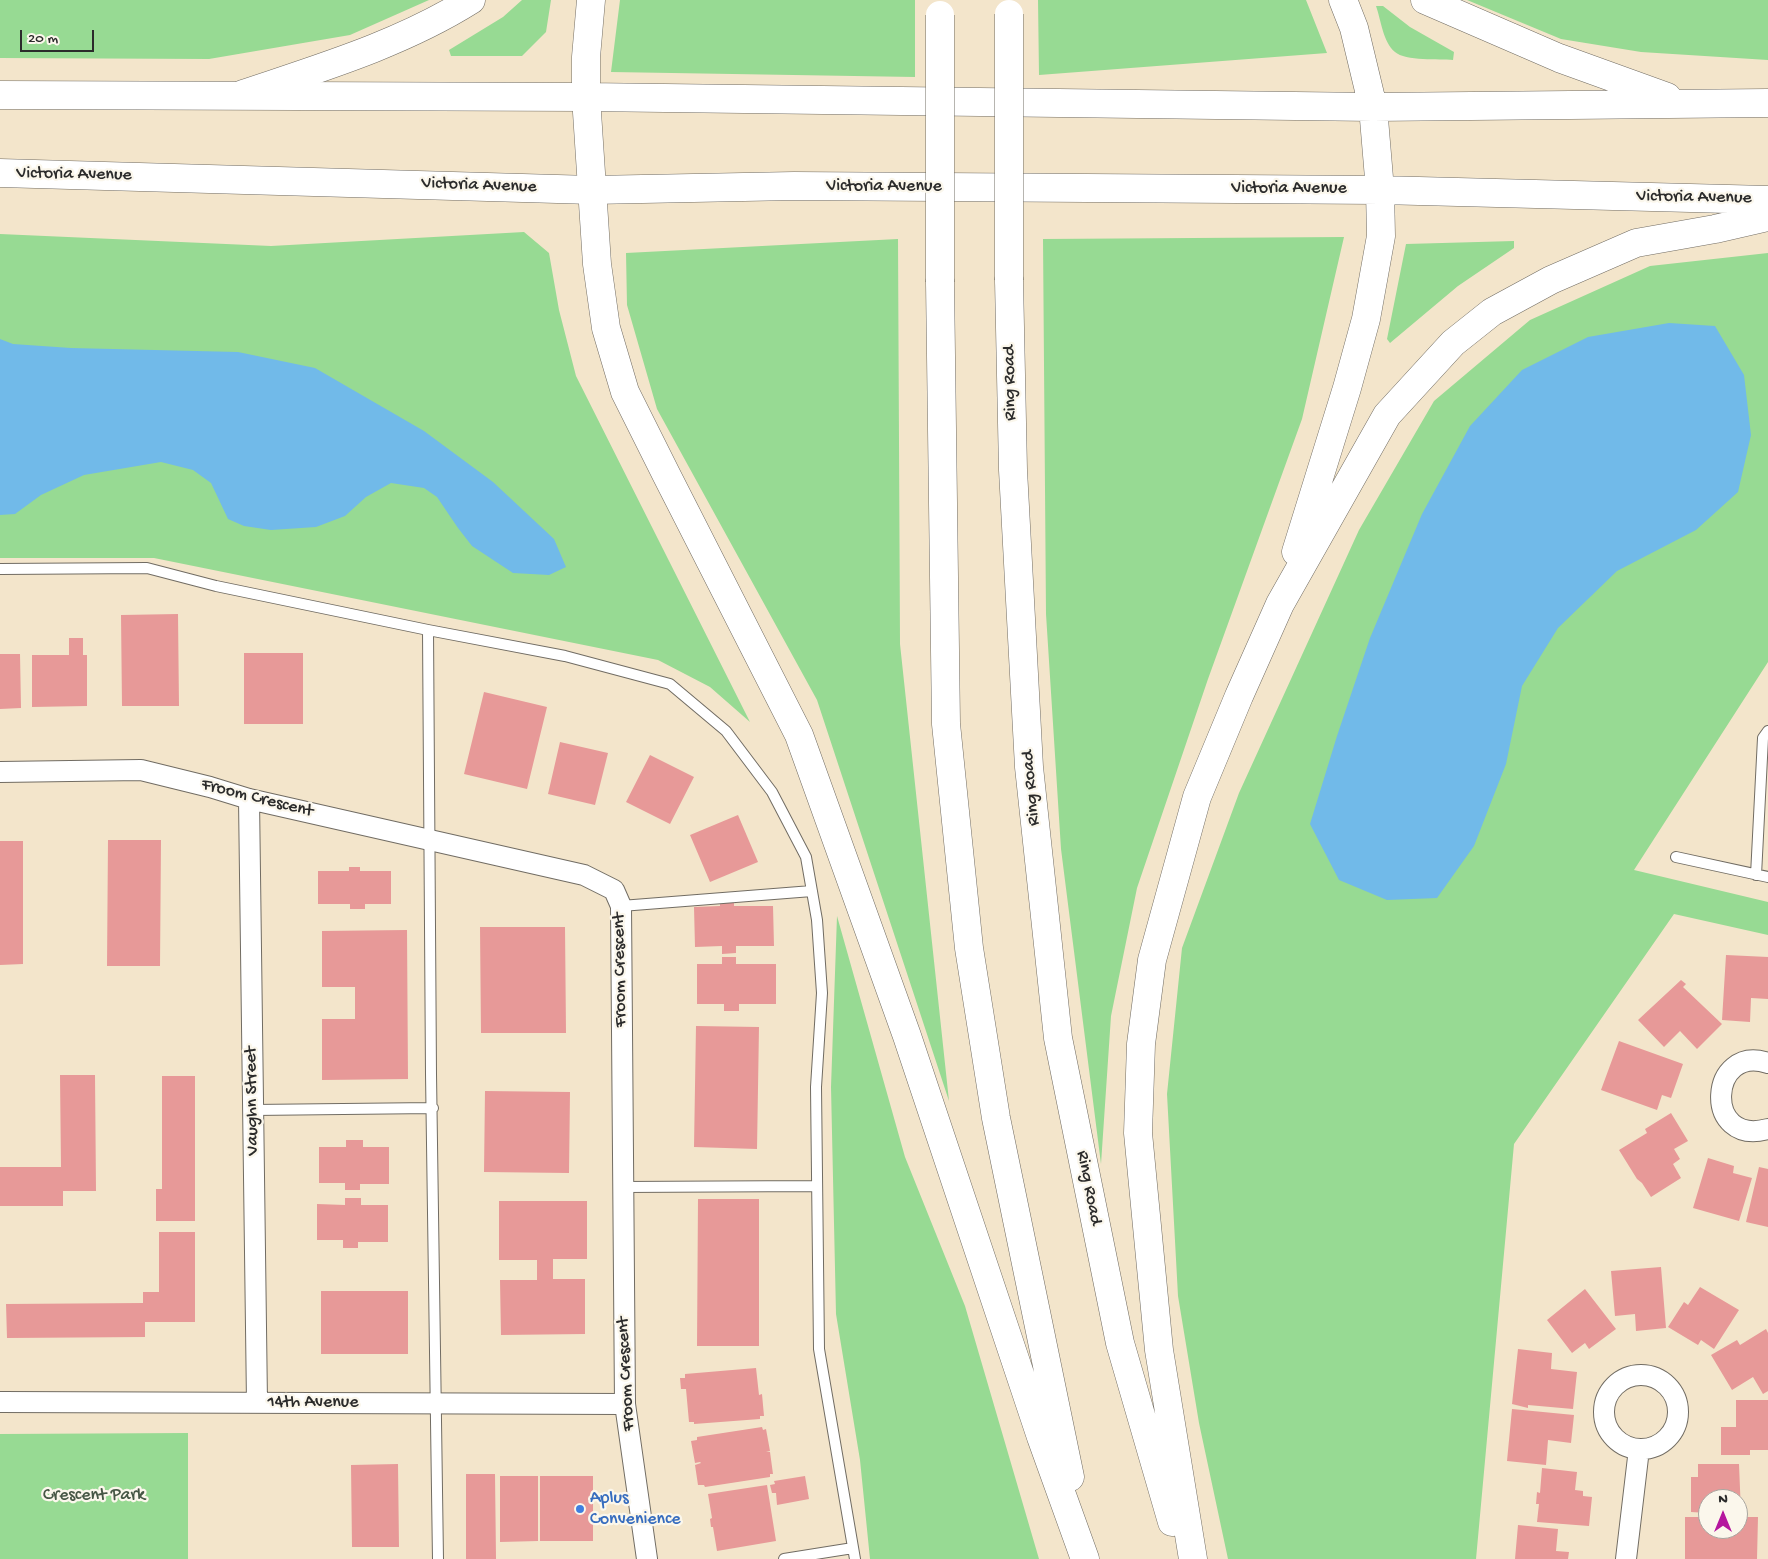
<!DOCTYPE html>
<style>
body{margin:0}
#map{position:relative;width:1768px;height:1559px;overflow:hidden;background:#f3e5cb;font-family:"Gochi Hand",sans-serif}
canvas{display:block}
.north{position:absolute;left:1698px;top:1489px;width:50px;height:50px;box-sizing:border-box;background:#fbf7ec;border:1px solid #a8a59f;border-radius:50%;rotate:0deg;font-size:14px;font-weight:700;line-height:20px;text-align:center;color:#2b2b2b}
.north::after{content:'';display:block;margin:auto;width:18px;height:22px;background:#b5179e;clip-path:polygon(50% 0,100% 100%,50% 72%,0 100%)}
.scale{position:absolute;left:20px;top:30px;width:74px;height:22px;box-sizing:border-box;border:2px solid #2b2b2b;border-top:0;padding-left:6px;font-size:15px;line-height:18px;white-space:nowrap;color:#2b2b2b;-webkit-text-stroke:4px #fbf7ec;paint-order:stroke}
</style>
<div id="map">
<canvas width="1768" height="1559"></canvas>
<div class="north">N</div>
<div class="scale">20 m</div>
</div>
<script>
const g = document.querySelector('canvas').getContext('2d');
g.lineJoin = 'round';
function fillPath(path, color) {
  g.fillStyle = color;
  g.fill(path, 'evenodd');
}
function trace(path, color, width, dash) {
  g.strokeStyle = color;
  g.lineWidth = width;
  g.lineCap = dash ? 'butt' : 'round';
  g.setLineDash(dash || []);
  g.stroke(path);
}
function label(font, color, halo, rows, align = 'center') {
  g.font = font + ' "Gochi Hand",sans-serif';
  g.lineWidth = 4.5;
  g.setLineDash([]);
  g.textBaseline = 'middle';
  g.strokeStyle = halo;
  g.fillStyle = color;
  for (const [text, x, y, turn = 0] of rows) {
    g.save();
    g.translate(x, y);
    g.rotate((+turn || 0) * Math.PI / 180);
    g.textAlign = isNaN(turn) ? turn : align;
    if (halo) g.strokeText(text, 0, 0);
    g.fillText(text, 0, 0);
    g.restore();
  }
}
fillPath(new Path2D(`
 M 0,0 L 429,0 L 350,35 L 209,59 L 0,58 Z
 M 522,0 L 551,0 L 546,32 L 522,56 L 451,56 L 449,50 L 503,17 Z
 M 620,0 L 915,0 L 915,77 L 611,72 Z
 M 1038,0 L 1306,0 L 1327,53 L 1039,75 Z
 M 1467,0 L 1768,0 L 1768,60 L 1641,52 L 1561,39 Z
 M 1376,6 L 1383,6 L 1410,27 L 1454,52 L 1453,60 C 1440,59 1405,61 1395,52 C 1383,42 1381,20 1376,6 Z
 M 524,232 L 549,253 L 559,310 L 576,376 L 750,722 L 710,687 L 658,660 L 154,558 L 0,558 L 0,234 L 271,246 Z
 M 1344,237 L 1302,419 L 1208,679 L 1137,888 L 1111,1016 L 1101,1164 L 1061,849 L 1046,614 L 1043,239 Z
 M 898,239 L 900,644 L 949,1101 L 817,700 L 657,409 L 627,305 L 626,253 Z
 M 1514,241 L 1514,248 L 1458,286 L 1390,343 L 1387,339 L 1406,244 Z
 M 1768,253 L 1768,662 L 1634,870 L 1768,902 L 1768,935 L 1674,914 L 1514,1144 L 1476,1559 L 1228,1559 L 1199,1423 L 1178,1296 L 1167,1094 L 1182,948 L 1239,793 L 1359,530 L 1434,401 L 1530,320 L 1650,266 Z
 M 837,916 L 905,1157 L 965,1306 L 1039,1559 L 870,1559 L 860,1460 L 836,1314 L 831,1087 Z
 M 188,1433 L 188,1559 L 0,1559 L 0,1434 Z`), '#97da93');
fillPath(new Path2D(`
 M 1669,323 L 1715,326 L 1744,375 L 1751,435 L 1738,492 L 1696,530 L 1617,571 L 1558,628 L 1522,686 L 1506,764 L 1474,846 L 1437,898 L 1387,900 L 1339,880 L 1310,824 L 1337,736 L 1370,638 L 1422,514 L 1470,426 L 1522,370 L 1588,337 Z
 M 0,339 L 13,344 L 71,348 L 238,352 L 315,368 L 424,431 L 493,482 L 554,539 L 566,567 L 549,575 L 513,573 L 472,546 L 458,528 L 437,497 L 424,488 L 391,483 L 366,497 L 345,516 L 316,527 L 271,530 L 244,526 L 228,519 L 211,483 L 193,470 L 161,462 L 84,475 L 41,495 L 15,514 L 0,515 Z`), '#71bae9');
fillPath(new Path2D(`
 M 178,614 L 179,706 L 122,706 L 121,615 Z
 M 69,638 L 83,638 L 83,655 L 87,655 L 87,706 L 32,707 L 32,655 L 69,655 Z
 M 244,653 L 303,653 L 303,724 L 244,724 Z
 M 0,654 L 20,654 L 21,708 L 0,709 Z
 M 484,692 L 547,707 L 527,789 L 464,774 Z
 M 560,742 L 608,753 L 595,805 L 548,794 Z
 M 650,755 L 694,777 L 670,824 L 626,802 Z
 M 738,815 L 758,862 L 710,882 L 690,835 Z
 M 108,840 L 161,840 L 160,966 L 107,966 Z
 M 0,841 L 23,841 L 23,964 L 0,965 Z
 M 349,867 L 360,867 L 360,871 L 391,871 L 391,904 L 365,904 L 365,909 L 350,909 L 350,904 L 318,904 L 318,871 L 349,871 Z
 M 720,899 L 734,899 L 734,906 L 773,906 L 774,946 L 736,946 L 736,953 L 722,954 L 722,946 L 695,947 L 694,907 L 720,906 Z
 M 480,927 L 565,927 L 566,1033 L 481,1033 Z
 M 407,930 L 408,1079 L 322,1080 L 322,1019 L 355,1019 L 355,987 L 322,987 L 322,931 Z
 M 1726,955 L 1768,957 L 1768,999 L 1751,998 L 1750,1022 L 1722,1020 Z
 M 722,957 L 736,957 L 736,964 L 776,964 L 776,1004 L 739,1004 L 739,1011 L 724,1011 L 724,1004 L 697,1004 L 697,964 L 722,964 Z
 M 1681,980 L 1686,984 L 1683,987 L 1722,1024 L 1697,1049 L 1680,1031 L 1664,1047 L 1638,1020 Z
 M 696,1026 L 759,1027 L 757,1149 L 694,1147 Z
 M 1619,1041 L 1683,1064 L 1671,1098 L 1662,1095 L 1657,1110 L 1601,1090 Z
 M 60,1075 L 95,1075 L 96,1191 L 63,1191 L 63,1206 L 0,1206 L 0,1167 L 61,1167 Z
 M 162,1076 L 195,1076 L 195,1221 L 156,1221 L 156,1189 L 162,1189 Z
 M 485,1091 L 570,1092 L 569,1173 L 484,1172 Z
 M 1671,1113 L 1688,1141 L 1674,1149 L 1680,1159 L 1673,1164 L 1681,1178 L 1651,1197 L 1642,1183 L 1637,1179 L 1619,1150 L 1647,1133 L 1645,1129 Z
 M 346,1140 L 363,1140 L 363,1147 L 389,1147 L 389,1184 L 360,1184 L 360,1190 L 345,1190 L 345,1183 L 319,1183 L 319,1147 L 346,1147 Z
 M 1708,1158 L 1734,1166 L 1733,1173 L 1752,1178 L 1739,1221 L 1693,1208 Z
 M 1759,1167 L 1768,1169 L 1768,1227 L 1746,1222 Z
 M 345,1198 L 361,1198 L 361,1205 L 388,1205 L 388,1242 L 358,1242 L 358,1248 L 343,1248 L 343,1240 L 317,1240 L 317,1204 L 345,1205 Z
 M 698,1199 L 759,1199 L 759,1346 L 697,1346 Z
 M 499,1201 L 587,1201 L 587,1259 L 553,1259 L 553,1279 L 585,1279 L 585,1334 L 501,1335 L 500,1280 L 537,1280 L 537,1260 L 499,1260 Z
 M 159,1232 L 195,1232 L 195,1322 L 145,1322 L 145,1337 L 7,1338 L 6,1304 L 143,1303 L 143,1292 L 159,1292 Z
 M 1661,1267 L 1666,1328 L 1636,1331 L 1635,1314 L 1615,1316 L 1611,1271 Z
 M 1700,1287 L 1739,1310 L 1714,1349 L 1701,1340 L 1698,1345 L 1668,1327 L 1684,1302 L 1688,1305 Z
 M 1585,1289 L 1616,1329 L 1589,1349 L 1585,1343 L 1572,1353 L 1547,1320 Z
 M 321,1291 L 408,1291 L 408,1354 L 321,1354 Z
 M 1766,1329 L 1768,1333 L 1768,1391 L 1763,1394 L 1753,1377 L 1732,1390 L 1711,1355 L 1737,1340 L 1740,1345 Z
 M 1518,1349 L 1552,1353 L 1551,1369 L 1577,1372 L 1573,1409 L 1528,1405 L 1528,1408 L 1512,1404 Z
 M 756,1368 L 759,1395 L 762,1394 L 764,1416 L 760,1416 L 760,1419 L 694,1424 L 694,1422 L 689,1422 L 686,1389 L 681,1389 L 680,1378 L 685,1378 L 685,1374 Z
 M 1736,1400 L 1768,1400 L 1768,1450 L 1750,1450 L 1750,1455 L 1721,1455 L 1721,1427 L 1736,1427 Z
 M 1512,1409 L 1574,1415 L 1571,1443 L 1548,1440 L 1546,1465 L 1507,1461 Z
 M 762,1427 L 763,1430 L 766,1429 L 770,1451 L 766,1452 L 770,1452 L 773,1474 L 770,1474 L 770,1477 L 705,1487 L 704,1485 L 698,1485 L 695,1465 L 701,1463 L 700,1462 L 695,1463 L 691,1441 L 697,1440 L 697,1437 Z
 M 398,1464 L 399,1547 L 352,1547 L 351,1465 Z
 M 1698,1464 L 1739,1464 L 1741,1513 L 1738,1513 L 1738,1499 L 1708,1499 L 1708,1513 L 1691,1512 L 1691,1477 L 1698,1477 Z
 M 1542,1468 L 1577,1472 L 1575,1490 L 1583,1491 L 1583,1496 L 1592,1497 L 1589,1526 L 1537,1522 L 1539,1504 L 1536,1504 L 1537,1492 L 1540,1493 Z
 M 466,1474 L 495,1474 L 496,1559 L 466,1559 Z
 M 500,1476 L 538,1476 L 538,1541 L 500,1542 Z
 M 540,1476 L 593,1476 L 593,1541 L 540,1541 Z
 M 805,1476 L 809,1499 L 777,1505 L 776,1493 L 772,1493 L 770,1485 L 775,1484 L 774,1481 Z
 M 767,1485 L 776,1541 L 717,1551 L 713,1527 L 711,1527 L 710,1519 L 712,1518 L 708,1494 Z
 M 1685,1517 L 1708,1517 L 1708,1529 L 1738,1529 L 1738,1517 L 1758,1517 L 1757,1559 L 1685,1559 Z
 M 1518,1525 L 1558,1529 L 1556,1551 L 1569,1552 L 1568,1559 L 1515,1559 Z`), '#e79998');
const lane = new Path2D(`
 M 0,569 L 147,568 L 216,586 L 428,630 L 565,656 L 670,684 L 726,731 L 772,792 L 806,857 L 817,920 L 822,993 L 816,1087 L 819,1349 L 855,1559
 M 428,630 L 431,1074 L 438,1559
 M 1676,857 L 1768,877
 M 1756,875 L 1763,738 L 1768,731
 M 621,906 L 812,891
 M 253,1110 L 433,1108
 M 623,1187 L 816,1186
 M 784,1559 L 853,1548`);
const street = new Path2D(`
 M 0,772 L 141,770 L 210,787 L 249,799 L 584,875 L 614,890 L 621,906 L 625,1404 L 647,1559
 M 249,799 L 257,1403
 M 1768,1063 C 1709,1043 1702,1147 1768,1129
 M1604 1412a37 37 0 1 1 74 0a37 37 0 1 1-74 0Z
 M 0,1402 L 625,1404
 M 1626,1559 L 1639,1449`);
const primary = new Path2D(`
 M 0,95 L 586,97
 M 0,173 L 592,190`);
const highway = new Path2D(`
 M 591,0 L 586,57 L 586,97 L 597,264 L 606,328 L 625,392 L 666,474 L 799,735 L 907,1036 L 1041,1437 L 1085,1559
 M 1425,0 L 1559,58 L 1667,97
 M 243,94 C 320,68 401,44 471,0
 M 586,97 L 1373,107 L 1768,103
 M 592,190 L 794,186 L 1380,190 L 1768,200
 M 1009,280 L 1013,470 L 1029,767 L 1058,1038 L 1120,1343 L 1172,1522
 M 940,282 L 946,724 L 969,948 L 996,1118 L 1070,1477
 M 1296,552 L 1347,388 L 1366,319 L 1381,236 L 1380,190 L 1373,107 L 1354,28 L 1343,0
 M 1193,1559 L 1159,1350 L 1138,1133 L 1141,1044 L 1152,960 L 1197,797 L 1239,696 L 1280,604 L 1387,415 L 1453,343 L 1492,312 L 1551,280 L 1636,243 L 1715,229 L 1768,217`);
trace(lane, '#716c63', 12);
trace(street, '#716c63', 22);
trace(primary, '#716c63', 29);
trace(highway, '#716c63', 29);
trace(lane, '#fff', 10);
trace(street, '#fff', 20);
trace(primary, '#fff', 28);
trace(highway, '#fff', 28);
const highwayBridge = new Path2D(`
 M 1009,14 L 1009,280
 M 940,15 L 940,282`);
trace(highwayBridge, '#716c63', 29, []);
trace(highwayBridge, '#fff', 28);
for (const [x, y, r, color] of [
 [580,1509,5,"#3f7fe0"]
]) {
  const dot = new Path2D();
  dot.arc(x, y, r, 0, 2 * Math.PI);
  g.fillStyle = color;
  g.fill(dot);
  trace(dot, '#fbf7ec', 2);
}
label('18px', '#2b2b2b', '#fbf7ec', [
 ["Victoria Avenue",74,175,1],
 ["Victoria Avenue",479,186,2],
 ["Victoria Avenue",884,187],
 ["Victoria Avenue",1289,189],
 ["Victoria Avenue",1694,198,1],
 ["Ring Road",1011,383,-91],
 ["Ring Road",1032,788,-95],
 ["Froom Crescent",257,799,14],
 ["Froom Crescent",621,970,-91],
 ["Vaughn Street",253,1101,-91],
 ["Ring Road",1088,1188,79],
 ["Froom Crescent",627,1374,-93],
 ["14th Avenue",313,1403]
]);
label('18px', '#465745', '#fbf7ec', [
 ["Crescent Park",94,1496]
]);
label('18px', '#366cbe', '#fbf7ec', [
 ["Aplus",590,1499],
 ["Convenience",590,1520]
], 'left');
</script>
